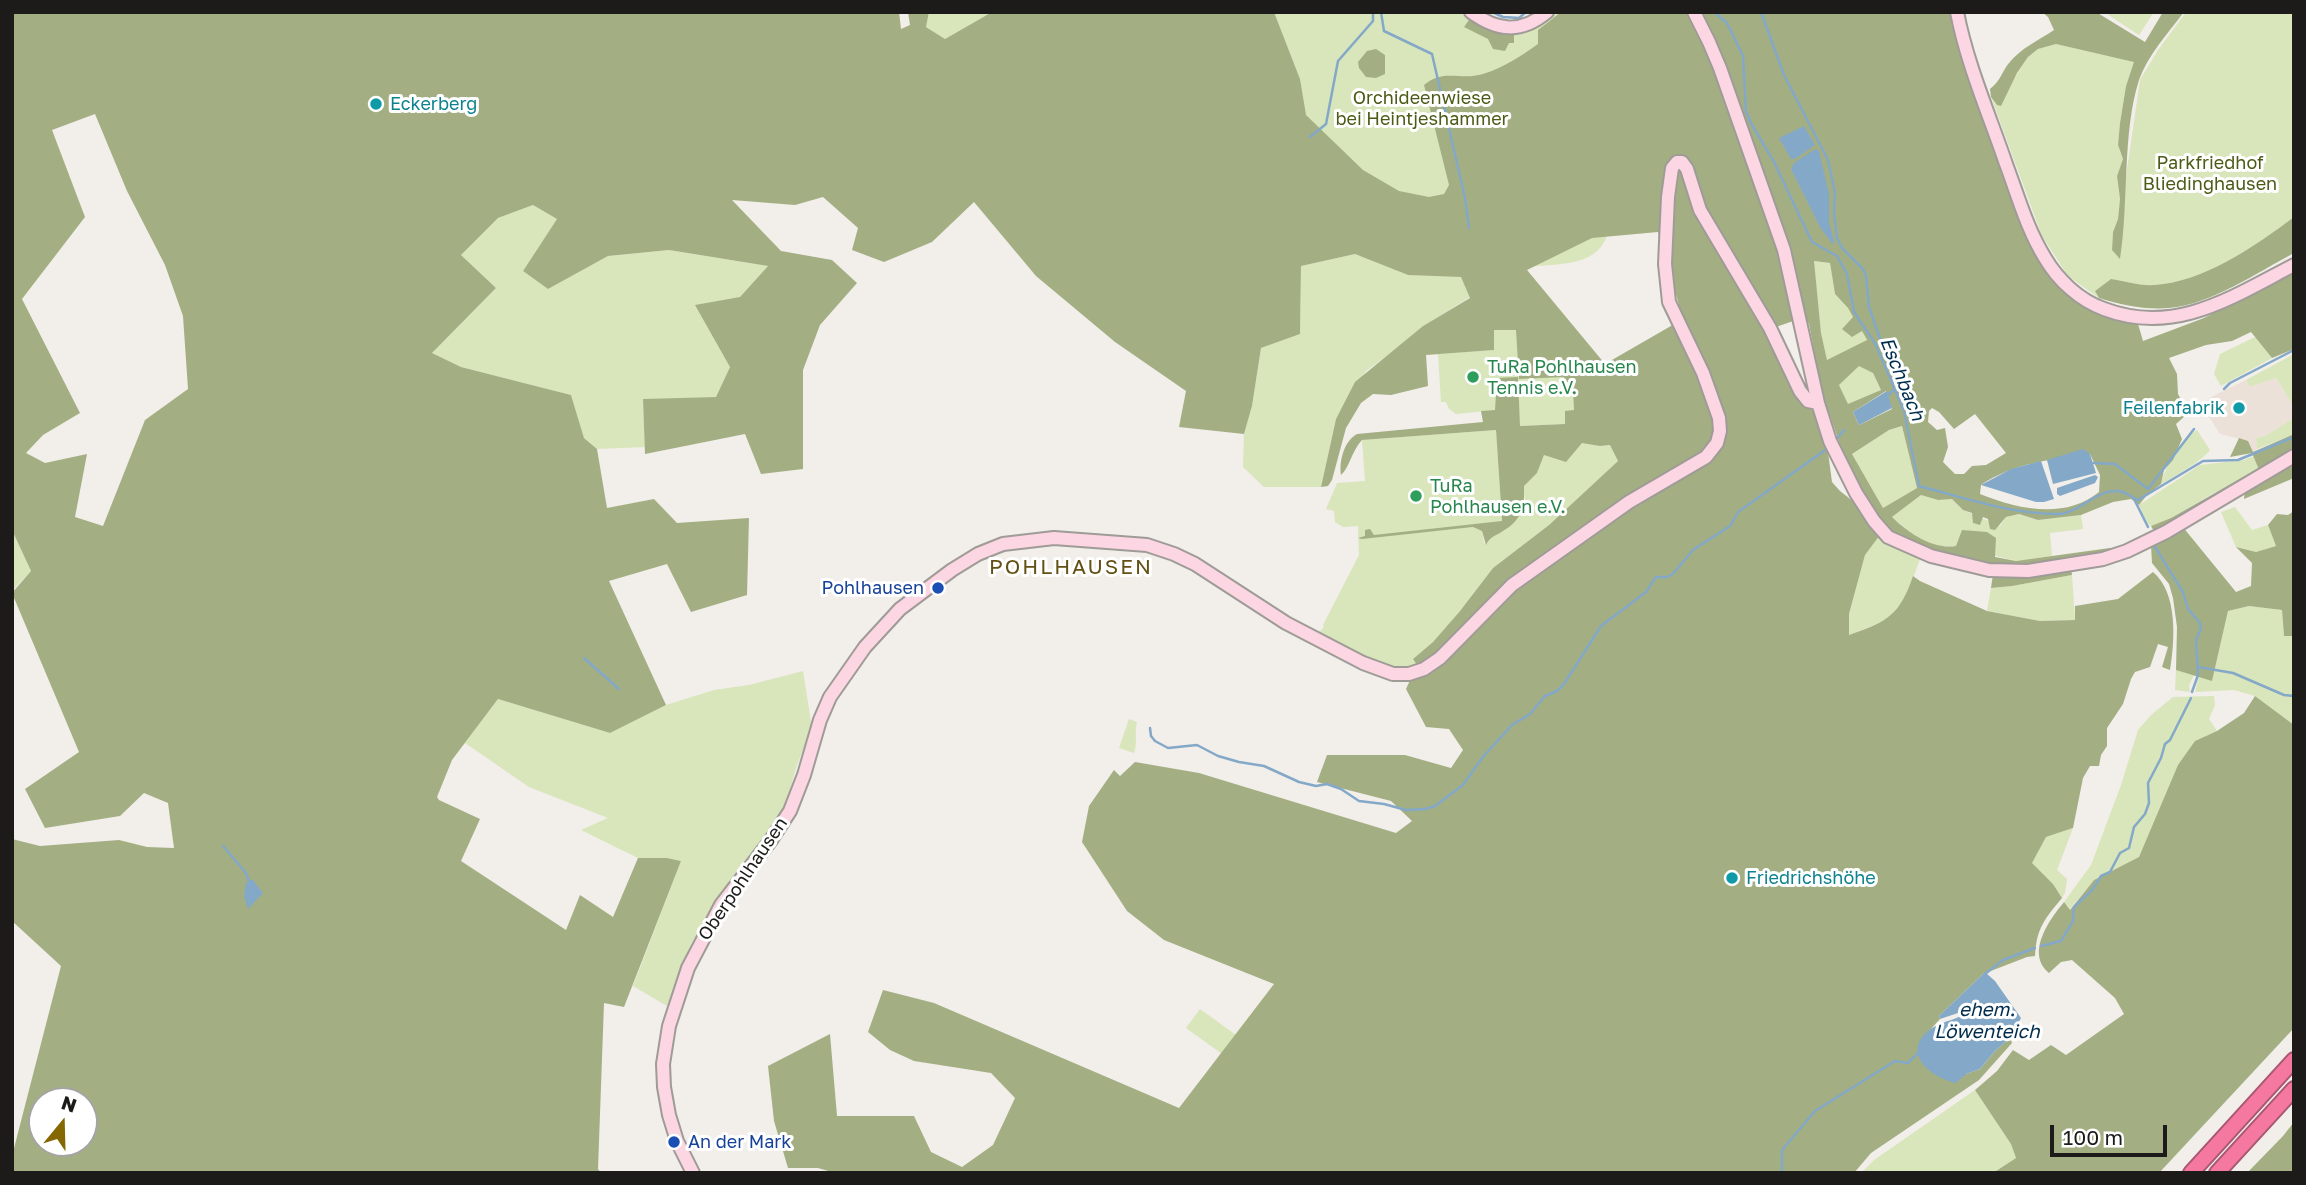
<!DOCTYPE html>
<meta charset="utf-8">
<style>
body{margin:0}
#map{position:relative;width:2306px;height:1185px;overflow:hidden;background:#f2eeea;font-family:"Golos Text",sans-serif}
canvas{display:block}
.frame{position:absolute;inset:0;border:14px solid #1c1b1a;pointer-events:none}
.north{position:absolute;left:28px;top:1087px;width:70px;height:70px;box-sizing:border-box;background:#fff;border:2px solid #a4a4a3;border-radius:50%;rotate:19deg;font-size:19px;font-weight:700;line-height:28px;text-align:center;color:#1c1b1a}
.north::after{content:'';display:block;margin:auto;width:24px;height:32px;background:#856802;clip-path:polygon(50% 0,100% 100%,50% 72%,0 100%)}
.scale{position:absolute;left:2050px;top:1125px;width:117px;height:32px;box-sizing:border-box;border:4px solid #1c1b1a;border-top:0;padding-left:9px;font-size:21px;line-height:24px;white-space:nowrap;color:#1c1b1a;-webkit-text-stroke:5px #fff;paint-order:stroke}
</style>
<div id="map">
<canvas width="2306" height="1185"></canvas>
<div class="frame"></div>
<div class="north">N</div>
<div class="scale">100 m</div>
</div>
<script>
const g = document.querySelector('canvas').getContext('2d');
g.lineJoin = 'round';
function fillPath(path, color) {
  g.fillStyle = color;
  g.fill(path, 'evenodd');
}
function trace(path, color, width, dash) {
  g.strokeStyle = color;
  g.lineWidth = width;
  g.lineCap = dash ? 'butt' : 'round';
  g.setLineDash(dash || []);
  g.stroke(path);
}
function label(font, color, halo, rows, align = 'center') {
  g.font = font + ' "Golos Text",sans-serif';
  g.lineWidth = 6;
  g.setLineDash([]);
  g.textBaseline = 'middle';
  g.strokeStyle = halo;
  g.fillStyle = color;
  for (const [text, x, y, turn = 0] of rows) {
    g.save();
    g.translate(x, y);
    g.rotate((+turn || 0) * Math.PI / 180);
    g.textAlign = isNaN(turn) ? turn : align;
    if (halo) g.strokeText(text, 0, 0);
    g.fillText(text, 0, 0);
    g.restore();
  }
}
fillPath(new Path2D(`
 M 2276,378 L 2294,407 L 2294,418 L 2265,436 L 2256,438 L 2257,449 L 2252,453 L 2248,441 L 2220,434 L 2202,406 L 2211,397 L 2246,380 L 2251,387 Z`), '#ece1d8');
fillPath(new Path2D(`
 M 929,12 L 992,12 L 945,39 L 926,27 Z
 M 1274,12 L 1465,12 L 1514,37 L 1514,32 L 1535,25 L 1537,27 L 1557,12 L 1651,12 L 1607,236 C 1595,268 1557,263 1529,267 L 1134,182 L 1300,79 Z
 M 2104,12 L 2154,12 L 2139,35 Z
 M 2186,12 L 2294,12 L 2294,217 C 2255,246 2204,282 2154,285 C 2140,286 2125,281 2111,279 L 2095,291 L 2099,298 L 2068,276 L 2042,236 L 1991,97 L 1997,105 L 2028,57 L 2038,49 L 2056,44 L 2135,61 L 2126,86 L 2120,123 L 2118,145 L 2123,159 L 2117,176 L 2120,199 L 2118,219 L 2113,232 L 2112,250 L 2115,253 L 2140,80 L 2158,50 Z
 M 533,205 L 557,219 L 523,271 L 548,289 L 608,256 L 669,250 L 768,266 L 740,297 L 730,367 L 716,397 L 643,400 L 645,447 L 597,449 L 584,438 L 571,395 L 461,367 L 432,353 L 496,288 L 461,255 L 498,218 Z
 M 1355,254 L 1408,275 L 1461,276 L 1470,297 L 1423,326 L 1399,347 L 1366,371 L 1336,419 L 1321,487 L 1264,487 L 1243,467 L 1244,434 L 1252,406 L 1261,348 L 1300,334 L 1301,266 Z
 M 1813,261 L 1830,263 L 1835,294 L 1848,308 L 1853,317 L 1843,329 L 1862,331 L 1867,341 L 1827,361 L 1821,333 Z
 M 1516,329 L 1565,376 L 1565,393 L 1573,393 L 1574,410 L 1565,424 L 1520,426 L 1517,377 L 1496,410 L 1456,414 L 1449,409 L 1446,402 L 1441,402 L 1438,354 L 1493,350 L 1493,330 Z
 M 2255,337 L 2272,358 L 2221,386 L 2214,374 L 2220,354 Z
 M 2294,354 L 2294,407 L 2276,378 L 2250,387 L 2246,380 Z
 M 1859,365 L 1873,373 L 1881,390 L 1848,405 L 1839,385 Z
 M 2294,418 L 2294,434 L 2257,449 L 2256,438 L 2265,436 Z
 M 1902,426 L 1917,488 L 1883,508 L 1852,454 L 1889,430 Z
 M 1496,430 L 1502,522 L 1359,538 L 1473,527 L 1482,530 L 1484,544 L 1493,535 L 1506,530 L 1525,505 L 1524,486 L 1537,473 L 1544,455 L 1582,442 L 1600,446 L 1611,445 L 1618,461 L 1549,525 L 1493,568 L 1460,611 L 1433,642 L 1413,659 L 1417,665 C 1383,676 1346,648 1317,634 L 1324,627 L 1323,625 L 1359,555 L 1358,526 L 1343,527 L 1335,522 L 1334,511 L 1326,509 L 1337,483 L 1365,481 L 1362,440 Z
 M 2197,430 L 2210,450 C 2204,459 2173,478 2161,484 C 2165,467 2181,439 2197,430 Z
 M 2254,456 L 2260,472 L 2212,494 L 2171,518 L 2151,526 L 2147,523 L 2139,505 L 2200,465 L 2244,460 Z
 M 1921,495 L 1938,500 L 1952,499 L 1963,510 L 2000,526 L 2006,517 L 2019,514 L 2038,520 L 2081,515 L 2083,529 L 2050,533 L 2052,556 L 2016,561 L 1956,546 C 1933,550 1907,532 1892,517 Z
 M 2235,507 L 2252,530 L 2268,525 L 2276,546 L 2256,552 L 2236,547 L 2221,512 Z
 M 12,530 L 31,571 L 12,591 Z
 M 1880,535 L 1921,556 L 1906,598 L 1887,620 L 1849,635 L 1849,614 L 1865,555 Z
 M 2072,575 L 2075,620 L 2040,621 L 1987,611 L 1991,588 L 2012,586 Z
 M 2249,606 L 2282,610 L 2284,636 L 2294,636 L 2294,725 L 2255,696 L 2234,690 L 2195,692 L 2199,676 L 2212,680 L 2228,611 Z
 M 2176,670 L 2194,675 L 2189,685 L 2190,692 L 2175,690 Z
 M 803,671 L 812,728 L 797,765 L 785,807 L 753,854 L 734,874 L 691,944 L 667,1006 L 633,986 L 681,861 L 667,858 L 638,858 L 581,830 L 608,818 L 529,787 L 465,743 L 498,699 L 610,733 L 666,705 L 714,690 L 749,685 Z
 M 2214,696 L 2215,705 L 2209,719 L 2217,731 L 2195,741 L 2139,857 L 2094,880 L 2069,910 L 2064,902 L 2091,865 L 2121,785 L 2138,730 L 2151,715 L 2173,697 Z
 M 1129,719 L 1137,722 C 1134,733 1138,742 1134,753 L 1119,748 Z
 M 2073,828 L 2057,870 L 2067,879 L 2065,893 L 2062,898 L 2053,884 L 2031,863 L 2046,837 Z
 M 1200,1009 L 1236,1035 L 1222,1054 L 1186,1028 Z
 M 1975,1090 L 2011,1144 L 2016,1158 L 1993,1173 L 1861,1173 L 1874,1160 Z`), '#d9e5bb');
fillPath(new Path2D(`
 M 12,12 L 899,12 L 901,29 L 910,25 L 908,12 L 929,12 L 926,27 L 945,39 L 992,12 L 1274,12 L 1300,79 L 1306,115 L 1363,170 L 1399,191 L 1429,197 L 1444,194 L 1449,185 L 1424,85 C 1444,68 1460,81 1483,74 C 1503,68 1521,56 1538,44 L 1538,30 L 1561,12 L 1688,12 L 1717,76 L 1772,228 L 1796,320 L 1776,327 L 1800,399 L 1814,412 L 1819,421 L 1828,452 L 1832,482 L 1840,491 L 1859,506 L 1880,535 L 1865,555 L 1849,614 L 1849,635 C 1887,622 1900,615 1913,576 L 1920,581 L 1987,611 L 2040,621 L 2075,620 L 2075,606 L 2118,599 L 2153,572 C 2178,593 2175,640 2170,670 L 2162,667 L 2168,647 L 2158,644 L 2150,667 L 2135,672 L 2131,679 L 2123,704 L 2107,728 L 2107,746 L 2101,755 L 2099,766 L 2090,766 L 2083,778 L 2073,828 L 2046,837 L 2032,863 L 2053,884 L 2062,898 C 2045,918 2036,929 2035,956 L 2027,957 L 1983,974 L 1939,1016 L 1940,1019 L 1930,1030 L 1966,1074 L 1980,1069 L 1995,1051 L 2010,1038 L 2012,1043 L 1979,1080 L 1871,1153 L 1854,1173 L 835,1173 L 818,1168 L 788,1168 L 774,1121 L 768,1066 L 830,1034 L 837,1116 L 914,1116 L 931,1152 L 962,1167 L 993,1145 L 1015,1098 L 991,1073 L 914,1061 L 890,1050 L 868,1032 L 883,990 L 934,1003 L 1179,1108 L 1274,984 L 1164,940 L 1127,911 L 1082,842 L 1089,806 L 1114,770 L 1120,776 L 1135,762 L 1199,773 L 1396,833 L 1412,821 L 1391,801 L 1317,782 L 1327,755 L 1405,755 L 1451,768 L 1463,750 L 1449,729 L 1426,727 L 1406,689 L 1417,665 L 1413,659 L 1433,642 L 1460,611 L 1493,568 L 1549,525 L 1618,461 L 1610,445 L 1600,446 L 1582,443 L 1566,462 L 1544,455 L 1537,473 L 1524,486 C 1525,506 1522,520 1503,531 C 1496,536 1490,536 1486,545 L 1482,531 L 1473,527 L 1362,539 L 1358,538 L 1365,536 L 1365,530 L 1370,529 L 1374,535 L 1502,521 L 1496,430 L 1362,440 C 1351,452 1350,467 1341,475 C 1339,461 1344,441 1357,434 L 1483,422 L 1481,411 L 1495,410 L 1497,378 L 1518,377 L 1520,426 L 1565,424 L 1565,411 L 1574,410 L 1573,393 L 1564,393 L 1564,377 L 1519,379 L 1516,330 L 1494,330 L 1494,350 L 1426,355 L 1428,386 L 1391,395 L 1373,394 L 1361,403 L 1346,428 L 1332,480 L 1328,486 L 1321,487 L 1336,419 L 1355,382 L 1423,326 L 1470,298 L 1461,277 L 1408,275 L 1355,254 L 1301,266 L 1300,334 L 1261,348 L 1252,406 L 1244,434 L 1179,427 L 1186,391 L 1115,342 L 1036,276 L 974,202 L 932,242 L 884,262 L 852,250 L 858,228 L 823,197 L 795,205 L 732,200 L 781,251 L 832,260 L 857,283 L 820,325 L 803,370 L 803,469 L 761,474 L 745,434 L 645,454 L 643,399 L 716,397 L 730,367 L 695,305 L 740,297 L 768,266 L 669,250 L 608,256 L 548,289 L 523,271 L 557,219 L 533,205 L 498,218 L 461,255 L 496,288 L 432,353 L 461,367 L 571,395 L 584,438 L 597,449 L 607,508 L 654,499 L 677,523 L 749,518 L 747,595 L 691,612 L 667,564 L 609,581 L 666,705 L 610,733 L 498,699 L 452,760 L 437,797 L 439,800 L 480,819 L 461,861 L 566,930 L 580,895 L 613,917 L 638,858 L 667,858 L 681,861 L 624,1007 L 604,1003 L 598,1169 L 601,1173 L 12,1173 L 12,1156 L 61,966 L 12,921 L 12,839 L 40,846 L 119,840 L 147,847 L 174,848 L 168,803 L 144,793 L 120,816 L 45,828 L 25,789 L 79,752 L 12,593 L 31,571 L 12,530 ZM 95,114 L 127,191 L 165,265 L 183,316 L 188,389 L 145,420 L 103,526 L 75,517 L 87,454 L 45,463 L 26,453 L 43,435 L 80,413 L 22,299 L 85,217 L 52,130 ZM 1658,232 L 1683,319 L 1605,364 L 1527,270 L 1592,238 ZM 42,1101 L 84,1101 L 84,1143 L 42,1143 Z
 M 1699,12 L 1951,12 L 1955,33 C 1969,74 1983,114 1998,154 C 2009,187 2018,224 2035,255 C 2056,291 2097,319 2138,324 L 2143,341 L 2204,318 L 2294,271 L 2294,349 L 2272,358 L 2251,332 L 2232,341 L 2206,345 L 2169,358 L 2177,374 L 2178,394 L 2185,407 L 2185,416 L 2176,424 L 2182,439 L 2173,460 L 2164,470 L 2161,484 L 2147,495 L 2139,505 L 2131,499 L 2113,502 L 2081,515 L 2038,520 L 2019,514 L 2006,517 L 1995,530 L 1990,529 L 1988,519 L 1983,517 L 1980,525 L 1973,523 L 1972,513 L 1963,510 L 1952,499 L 1938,500 L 1921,495 L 1892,517 C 1907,532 1933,550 1956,546 L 1962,530 L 1987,532 L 1996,538 L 1995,557 L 2016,561 L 2110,548 L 2113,549 L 2112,553 L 2012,568 L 1955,560 L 1896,537 L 1886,528 L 1848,468 L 1822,392 L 1809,324 L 1803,317 ZM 1814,261 L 1830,263 L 1835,294 L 1848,308 L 1853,317 L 1842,329 L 1852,337 L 1862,331 L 1867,340 L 1827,360 L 1821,333 ZM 1859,366 L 1873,373 L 1881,390 L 1848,404 L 1839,385 ZM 1886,391 L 1892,409 L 1859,425 L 1853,412 ZM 1932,408 L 1939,412 L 1954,429 L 1975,414 L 2006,453 L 1986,465 L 1972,466 L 1964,474 L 1955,474 L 1943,462 L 1948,447 L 1945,428 L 1937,430 L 1928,422 L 1929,411 ZM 1902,426 L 1917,488 L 1883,508 L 1852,454 L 1889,430 ZM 2090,454 L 2100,475 L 2099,492 C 2065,520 2017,509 1980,494 L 1981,485 C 2013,463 2053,459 2090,454 Z
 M 2042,12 L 2096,12 L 2145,42 L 2163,12 L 2184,12 C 2168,33 2148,55 2139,80 C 2122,133 2129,203 2120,259 L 2112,250 L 2113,232 L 2118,219 L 2120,199 L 2117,176 L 2123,159 L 2118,145 L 2120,123 L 2126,86 L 2134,62 L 2056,44 L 2038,49 L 2028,57 L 2017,73 L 2001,106 L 1997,105 L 1991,97 L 1990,89 C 2002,79 2001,73 2009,63 C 2021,48 2039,40 2054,30 L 2048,17 Z
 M 1471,17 L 1514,32 L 1514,43 L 1509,43 L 1505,51 L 1493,49 L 1488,39 L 1464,27 Z
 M 1376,49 L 1385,55 L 1385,74 L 1376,78 L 1366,77 L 1359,68 L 1358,62 L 1367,51 Z
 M 2294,217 L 2294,253 C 2258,272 2210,305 2169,308 C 2145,310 2122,305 2099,298 L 2095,291 L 2111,279 C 2125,281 2140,286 2154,285 C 2204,282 2255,246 2294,217 Z
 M 2294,434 L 2294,452 L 2260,472 L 2252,453 L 2230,457 L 2239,438 L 2248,441 L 2253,452 Z
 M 2294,461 L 2294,478 L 2244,499 L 2245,489 Z
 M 2245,476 L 2248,480 L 2155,533 L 2151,526 L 2171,518 Z
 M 2294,511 L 2294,636 L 2284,636 L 2282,610 L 2249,606 L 2228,611 L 2212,681 L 2176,670 L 2177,627 L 2173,598 L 2169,584 L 2152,563 L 2151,545 L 2182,526 L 2236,592 L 2251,586 L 2252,563 L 2236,547 L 2256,552 L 2276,546 L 2268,525 L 2277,514 L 2288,515 Z
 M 2071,568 L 2072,575 L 2012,586 L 1991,588 L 1993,574 Z
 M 2255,696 L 2294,725 L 2294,1028 L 2159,1173 L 1993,1173 L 2016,1158 L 2011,1144 L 1975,1090 L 1997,1071 L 2013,1050 L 2029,1060 L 2051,1045 L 2066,1055 L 2124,1014 L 2115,998 L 2072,960 L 2061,962 L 2049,973 C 2025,953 2050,919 2064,902 L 2070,910 L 2094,880 L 2139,857 L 2178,765 L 2195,741 L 2217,731 L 2244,713 Z
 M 2294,1122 L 2294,1173 L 2247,1173 L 2283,1136 Z`), '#a3af83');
fillPath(new Path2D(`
 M 1804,126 L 1815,145 L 1795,159 L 1791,159 L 1779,138 Z
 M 1815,149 L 1819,151 L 1829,194 L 1829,223 L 1834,241 L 1833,245 L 1820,227 L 1791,169 L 1794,163 Z
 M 1887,391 L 1892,408 L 1859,425 L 1853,412 Z
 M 2083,449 L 2090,454 L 2096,473 L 2053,484 L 2047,460 Z
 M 2041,461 L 2054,499 L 2044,502 L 2036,502 L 1981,485 L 2011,469 Z
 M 2095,475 L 2098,477 L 2095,483 L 2060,496 L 2057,494 L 2057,488 Z
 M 252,879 L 263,893 L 248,909 L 244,896 L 246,883 Z
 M 1986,973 L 1995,981 L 2021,1018 L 2010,1038 L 1995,1051 L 1980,1069 L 1966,1074 L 1956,1083 C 1932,1078 1901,1054 1928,1031 C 1936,1024 1949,1021 1959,1017 L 1958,1013 L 1940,1019 L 1939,1016 L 1983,974 Z`), '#84a8c8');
trace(new Path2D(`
 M 1381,12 L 1384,31 L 1432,54 L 1465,198 L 1469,228
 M 1492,12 L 1503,17 L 1519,18 L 1526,12
 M 1714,12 L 1727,23 L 1743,56 L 1746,111 L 1751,123 L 1774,162 L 1812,242 L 1837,256 L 1847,274 L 1854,312 L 1876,345 L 1904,411 L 1919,486 C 1965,498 2010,514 2058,514 C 2080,514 2099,485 2123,492 C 2128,494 2133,498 2138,500 L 2203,461 L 2238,460 L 2294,437
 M 1761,12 L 1784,75 L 1828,160 L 1835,193 L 1834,213 L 1837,238 L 1842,248 L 1863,269 L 1866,276 L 1869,307 L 1879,336 L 1896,371 L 1892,383
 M 1310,137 L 1326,124 L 1338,61 L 1373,21 L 1373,12
 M 2224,389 L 2230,383 L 2294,350
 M 1888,395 L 1894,390
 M 1835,441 L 1844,430
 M 2093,463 L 2115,464 L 2148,489 L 2194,429
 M 2134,499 L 2148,527
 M 2155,547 L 2183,592 L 2188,609 L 2200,623 L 2201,628 L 2196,640 L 2198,675 L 2192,692
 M 584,658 L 619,689
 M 2198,667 L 2233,673 L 2284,695 L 2294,696
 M 1150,728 L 1151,736 L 1155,741 L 1168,748 L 1197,745 L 1218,756 L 1239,762 L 1264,766 L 1299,782 L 1316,786 L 1327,784 L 1341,789 L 1359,801 L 1384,804 L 1406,810 L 1425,809 L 1435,806 L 1463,785 L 1482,758 L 1512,725 L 1530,714 L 1545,696 L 1557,691 L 1564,684 L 1601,626 L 1646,592 L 1656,577 L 1667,577 L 1673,574 L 1693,550 L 1730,526 L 1738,512 L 1828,448
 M 223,846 L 246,873 L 249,881
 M 2041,946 L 2061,941 L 2073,921 L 2074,907 L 2092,890 L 2101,876 L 2110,872 L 2120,853 L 2129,848 L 2134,827 L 2145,814 L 2149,803 L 2148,783 L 2161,758 L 2165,744 L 2170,740 L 2191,698
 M 1985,974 L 2003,960 L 2035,948
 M 1782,1173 L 1782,1150 L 1815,1111 L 1895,1061 L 1908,1063 L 1920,1051`), '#84a8c8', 2.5);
const secondary = new Path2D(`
 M 1471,12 C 1497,31 1521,34 1547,12
 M 1694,12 L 1709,42 L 1720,68 L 1784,250 L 1818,403 L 1830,441 L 1856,493 L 1874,521 L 1888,537 L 1931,556 L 1989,570 L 2028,571 L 2103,559 L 2127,551 L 2166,532 L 2294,456
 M 1957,12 C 1967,64 1989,114 2006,164 C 2018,196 2027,229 2045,258 C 2058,280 2079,300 2104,309 C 2175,336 2232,297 2294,265
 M 693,1173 L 677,1141 L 669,1115 L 664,1087 L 663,1064 L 669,1026 L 688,968 L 721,905 L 771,840 L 790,811 L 804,775 L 820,720 L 830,697 L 865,647 L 900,609 L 952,570 L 978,554 L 1003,544 L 1054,538 L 1147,545 L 1174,554 L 1195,564 L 1286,623 L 1363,663 L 1393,674 L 1409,674 L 1424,669 L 1440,658 L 1512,585 L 1629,502 L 1706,457 L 1717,443 L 1720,431 L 1719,418 L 1703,373 L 1669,302 L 1665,264 L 1668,197 L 1672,168 L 1677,162 L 1682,162 L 1687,169 L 1700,210 L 1770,328 L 1800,391 L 1808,401 L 1818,403`);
const highway = new Path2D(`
 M 2191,1173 L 2294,1060
 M 2217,1173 L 2294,1089`);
trace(secondary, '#9f9b97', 16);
trace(highway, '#a95772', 18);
trace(secondary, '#fcd6e3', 12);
trace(highway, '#f578a1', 14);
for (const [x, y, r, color] of [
 [376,104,7,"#0f9aa8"],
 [1473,377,7,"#2e9e5b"],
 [2239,408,7,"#0f9aa8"],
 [1416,496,7,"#2e9e5b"],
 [938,588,7,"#1a4fb4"],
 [1732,878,7,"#0f9aa8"],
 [674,1142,7,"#1a4fb4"]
]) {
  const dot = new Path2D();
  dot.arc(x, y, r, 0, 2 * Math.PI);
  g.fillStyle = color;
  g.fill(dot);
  trace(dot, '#fff', 2.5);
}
label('18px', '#4c5a16', '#fff', [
 ["Orchideenwiese",1422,98],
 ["bei Heintjeshammer",1422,119],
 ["Parkfriedhof",2210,163],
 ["Bliedinghausen",2210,184]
]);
label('18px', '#0d838f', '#fff', [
 ["Eckerberg",390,104],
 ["Feilenfabrik",2225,408,"right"],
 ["Friedrichshöhe",1746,878]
], 'left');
label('18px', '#27864d', '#fff', [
 ["TuRa Pohlhausen",1487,367],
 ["Tennis e.V.",1487,388],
 ["TuRa",1430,486],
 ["Pohlhausen e.V.",1430,507]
], 'left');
label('18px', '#164399', '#fff', [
 ["Pohlhausen",924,588],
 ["An der Mark",688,1142,"left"]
], 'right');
label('18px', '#1c1b1a', '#fff', [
 ["Oberpohlhausen",743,879,-56]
]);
label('italic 19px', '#012e4e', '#fff', [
 ["Eschbach",1902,379,68],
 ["ehem.",1987,1010],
 ["Löwenteich",1987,1032]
]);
g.letterSpacing = '2px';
label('21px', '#645014', '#fff', [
 ["POHLHAUSEN",1071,567]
]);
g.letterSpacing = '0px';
</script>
